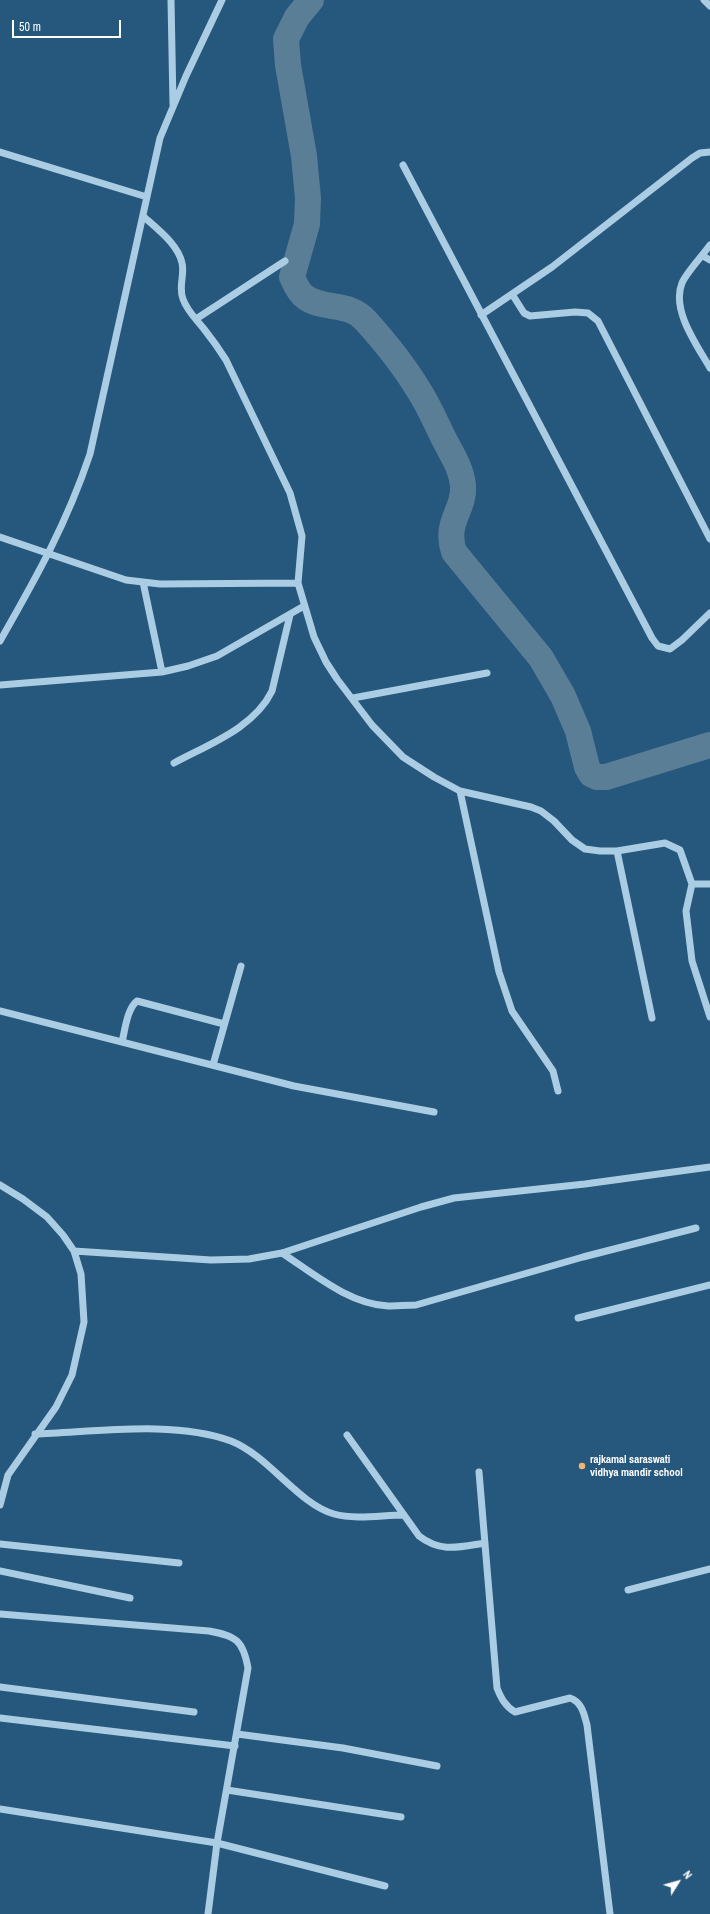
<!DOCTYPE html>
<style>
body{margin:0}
#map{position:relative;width:710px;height:1914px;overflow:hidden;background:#26577c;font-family:"Archivo Narrow",sans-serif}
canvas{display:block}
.north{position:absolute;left:658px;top:1862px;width:40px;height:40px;-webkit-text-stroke:3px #26577c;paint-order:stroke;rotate:53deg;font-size:11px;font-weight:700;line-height:16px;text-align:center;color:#fff}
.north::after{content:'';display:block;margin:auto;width:14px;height:18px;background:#fff;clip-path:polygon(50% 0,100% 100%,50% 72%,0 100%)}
.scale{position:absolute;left:12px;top:20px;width:109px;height:18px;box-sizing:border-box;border:2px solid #fff;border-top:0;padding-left:5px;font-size:12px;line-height:14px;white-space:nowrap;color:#fff;-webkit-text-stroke:3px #26577c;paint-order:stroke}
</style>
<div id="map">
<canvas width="710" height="1914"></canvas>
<div class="north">N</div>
<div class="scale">50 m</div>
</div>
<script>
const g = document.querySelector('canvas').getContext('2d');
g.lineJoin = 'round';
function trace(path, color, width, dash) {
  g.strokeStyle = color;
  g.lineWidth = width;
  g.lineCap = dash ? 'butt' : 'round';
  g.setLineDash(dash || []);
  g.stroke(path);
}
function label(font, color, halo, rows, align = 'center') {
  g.font = font + ' "Archivo Narrow",sans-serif';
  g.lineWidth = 3;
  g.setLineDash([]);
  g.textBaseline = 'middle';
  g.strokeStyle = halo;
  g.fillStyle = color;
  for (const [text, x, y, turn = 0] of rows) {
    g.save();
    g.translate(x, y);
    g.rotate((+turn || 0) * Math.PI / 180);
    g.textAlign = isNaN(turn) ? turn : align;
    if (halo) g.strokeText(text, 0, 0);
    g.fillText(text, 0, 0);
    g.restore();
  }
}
trace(new Path2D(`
 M 311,0 L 297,17 L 286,39 L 288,65 L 304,156 L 308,198 L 307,224 L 292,277 C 295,284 299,293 305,297 C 324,311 349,301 366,321 C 384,341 404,366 418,389 C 428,404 435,421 443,437 C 451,453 461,467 463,485 C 465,511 444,521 454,552 L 541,658 L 563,696 L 578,731 L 587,767 L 591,774 L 597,777 L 606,777 L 710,745`), '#5b7e97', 26);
trace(new Path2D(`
 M 171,0 L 173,104
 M 704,0 L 710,6
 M 0,152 L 147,197
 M 403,165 L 652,638 L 658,646 L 670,649 L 682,640 L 710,613
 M 143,216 C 157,229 178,244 182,263 C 185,275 178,287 183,299 C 187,311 197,320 204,329 C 212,339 219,349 226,360 L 290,493 L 302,536 L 298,583 L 314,637 L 326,662 L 337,679 L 372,725 L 403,757 L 434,777 L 460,791 L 531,807 L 541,811 L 554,821 L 572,840 L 585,849 L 600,851 L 617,851 L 665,843 L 680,850 L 692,884
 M 710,245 C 703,255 686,273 682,283 C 671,310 697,345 710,368
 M 703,256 L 710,260
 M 512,294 L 524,313 L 530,316 L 575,312 L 588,313 L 598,321 L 710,539
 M 481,315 L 552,267 L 692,158 L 700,153 L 710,152
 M 196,319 L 285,261
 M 0,537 L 126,580 L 160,584 L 298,583
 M 143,582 L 162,672
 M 0,641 C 36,578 67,523 90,454 L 160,138 L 186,76 L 222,0
 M 0,685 L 162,672 L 188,666 L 217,656 L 304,606
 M 353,698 L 487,673
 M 174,763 C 209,744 254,728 272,691 L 290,615
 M 460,791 L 499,972 L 512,1011 L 553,1071 L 558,1091
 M 617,851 L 652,1018
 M 710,884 L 692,884 L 686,911 L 692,961 L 710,1017
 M 0,1011 L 294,1086 L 434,1112
 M 122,1042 C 125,1030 127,1009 137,1001 L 224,1024
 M 213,1065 L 241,966
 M 0,1185 L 23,1199 L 47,1217 L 63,1235 L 74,1251 L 81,1274 L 84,1322 L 72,1375 L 56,1407 L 8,1475 L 0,1505
 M 74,1251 L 211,1260 L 249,1259 L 282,1253 L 421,1207 L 454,1198 L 585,1184 L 710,1167
 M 282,1253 C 314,1274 349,1304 388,1306 C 397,1306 406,1305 416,1305 L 583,1257 L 696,1228
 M 578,1318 L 710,1285
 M 35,1434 C 95,1432 174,1420 231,1441 C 269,1456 298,1504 334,1514 C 356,1520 382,1515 404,1515
 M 347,1435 L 419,1536 C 441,1553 459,1547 485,1543
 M 479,1472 L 497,1688 C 501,1698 505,1706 515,1712 L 570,1698 C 582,1702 584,1714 587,1725 L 610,1914
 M 0,1544 L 179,1563
 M 0,1571 L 130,1598
 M 628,1590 L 710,1569
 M 0,1614 L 209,1631 C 236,1636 243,1640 248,1668 L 217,1843 L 208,1914
 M 0,1687 L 194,1712
 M 0,1718 L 235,1746
 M 237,1734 L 343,1748 L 437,1766
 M 227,1790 L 401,1817
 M 0,1809 L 217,1843 L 385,1886`), '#abcde4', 7);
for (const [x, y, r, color] of [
 [582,1466,4,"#edb770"]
]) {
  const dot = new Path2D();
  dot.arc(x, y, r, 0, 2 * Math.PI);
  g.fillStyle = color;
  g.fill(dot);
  trace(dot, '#26577c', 1.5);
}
label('bold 11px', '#fff', '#26577c', [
 ["rajkamal saraswati",590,1460],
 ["vidhya mandir school",590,1473]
], 'left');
</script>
